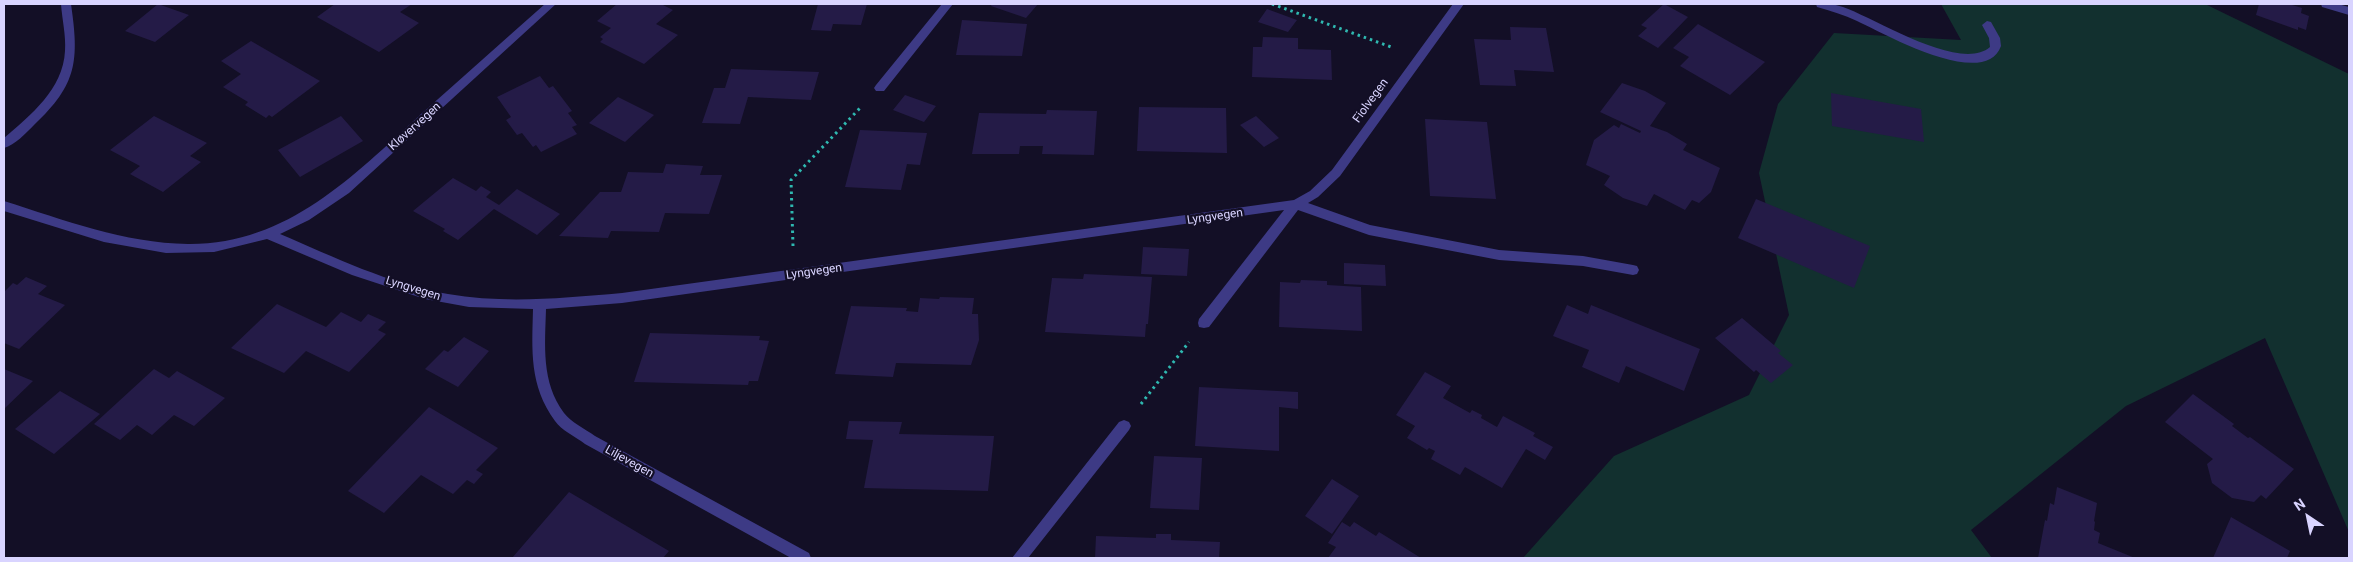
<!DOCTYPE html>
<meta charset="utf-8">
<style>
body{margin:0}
#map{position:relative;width:2353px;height:562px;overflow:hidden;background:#130f26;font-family:Roboto,sans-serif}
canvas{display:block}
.frame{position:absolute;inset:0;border:5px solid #d9d4ff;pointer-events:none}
.north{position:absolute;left:2283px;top:492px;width:50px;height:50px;-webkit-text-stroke:4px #130f26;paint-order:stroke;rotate:326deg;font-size:14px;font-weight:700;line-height:20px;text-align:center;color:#d9d4ff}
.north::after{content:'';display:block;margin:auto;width:18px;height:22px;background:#d9d4ff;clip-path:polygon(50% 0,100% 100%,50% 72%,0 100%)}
</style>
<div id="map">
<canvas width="2353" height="562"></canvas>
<div class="frame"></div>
<div class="north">N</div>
</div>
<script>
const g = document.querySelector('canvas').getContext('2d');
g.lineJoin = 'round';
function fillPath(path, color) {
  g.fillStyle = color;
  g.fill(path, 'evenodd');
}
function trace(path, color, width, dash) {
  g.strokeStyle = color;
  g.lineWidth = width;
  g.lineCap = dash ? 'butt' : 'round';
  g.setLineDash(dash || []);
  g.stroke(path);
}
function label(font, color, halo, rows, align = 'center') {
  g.font = font + ' Roboto,sans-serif';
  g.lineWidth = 4.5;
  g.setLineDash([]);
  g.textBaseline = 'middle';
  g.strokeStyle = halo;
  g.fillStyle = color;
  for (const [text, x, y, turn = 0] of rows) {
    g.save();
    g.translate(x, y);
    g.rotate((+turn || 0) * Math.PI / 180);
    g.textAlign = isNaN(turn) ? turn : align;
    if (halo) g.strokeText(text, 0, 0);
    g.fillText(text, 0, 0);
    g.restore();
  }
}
fillPath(new Path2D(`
 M 1941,4 L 2205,4 L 2349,74 L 2349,532 L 2265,338 L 2126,406 L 1971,530 L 1992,558 L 1523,558 L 1614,456 L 1749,395 L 1789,315 L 1759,173 L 1778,104 L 1834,33 L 1961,40 Z`), '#12302f');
fillPath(new Path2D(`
 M 158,4 L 189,15 L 155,42 L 125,31 Z
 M 335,4 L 412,4 L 400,12 L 419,23 L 379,52 L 317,17 Z
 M 617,4 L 661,4 L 673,10 L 656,24 L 678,35 L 644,64 L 600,42 L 603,39 L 600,37 L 611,28 L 597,21 Z
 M 818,4 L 867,4 L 861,25 L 833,24 L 831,31 L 811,30 Z
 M 992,4 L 1038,4 L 1026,18 L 991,6 Z
 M 1664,4 L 1688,17 L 1658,48 L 1638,36 L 1647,28 L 1641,25 Z
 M 2259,4 L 2289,4 L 2302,8 L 2301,13 L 2309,16 L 2306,30 L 2298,27 L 2298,30 L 2256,15 Z
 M 1267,9 L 1297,20 L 1288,32 L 1258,22 Z
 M 962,20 L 1027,24 L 1022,56 L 956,55 Z
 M 1698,24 L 1765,62 L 1730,95 L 1680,66 L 1689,57 L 1673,48 Z
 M 1510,27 L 1546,28 L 1554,72 L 1514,70 L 1516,86 L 1480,85 L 1474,39 L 1511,40 Z
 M 1263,37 L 1298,38 L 1298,49 L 1331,50 L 1332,80 L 1252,77 L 1253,47 L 1262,47 Z
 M 251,41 L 320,81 L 272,117 L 269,115 L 266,118 L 245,105 L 248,102 L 223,87 L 241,74 L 221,61 Z
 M 731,69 L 819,72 L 811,100 L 748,97 L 740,124 L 702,123 L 714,88 L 725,88 Z
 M 540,76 L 549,88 L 553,86 L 572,111 L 568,113 L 577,125 L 572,127 L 577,134 L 541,152 L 536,145 L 533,147 L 522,133 L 517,135 L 506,120 L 511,117 L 497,97 Z
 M 1622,83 L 1645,91 L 1666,103 L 1650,126 L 1667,132 L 1687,144 L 1683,150 L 1720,168 L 1711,192 L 1699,203 L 1692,200 L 1685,210 L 1654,194 L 1647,206 L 1623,198 L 1604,185 L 1610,176 L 1586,165 L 1594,140 L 1614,125 L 1619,128 L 1621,124 L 1640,133 L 1641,131 L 1600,112 Z
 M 1831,93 L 1921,109 L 1924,142 L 1832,126 Z
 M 905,95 L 936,106 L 924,122 L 893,110 Z
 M 618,97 L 654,115 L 625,142 L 589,123 Z
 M 1139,107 L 1226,108 L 1227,153 L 1137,151 Z
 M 1047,110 L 1097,111 L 1094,155 L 1042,154 L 1043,146 L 1020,146 L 1019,154 L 972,154 L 979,113 L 1046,114 Z
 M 154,116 L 207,143 L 190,156 L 201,162 L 163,192 L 130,174 L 140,166 L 110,150 Z
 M 341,116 L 363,141 L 300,177 L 278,150 Z
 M 1256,116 L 1279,138 L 1264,147 L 1240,125 Z
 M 1425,119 L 1487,122 L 1496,199 L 1430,196 Z
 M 860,130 L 927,133 L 920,165 L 907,164 L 901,190 L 845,187 Z
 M 666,164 L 703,166 L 700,175 L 722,175 L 709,214 L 665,213 L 659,232 L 611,231 L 608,238 L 559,236 L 600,192 L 621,192 L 628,172 L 663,173 Z
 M 453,178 L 476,191 L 481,186 L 491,192 L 486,197 L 499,205 L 517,189 L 560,214 L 537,235 L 494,209 L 458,240 L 443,231 L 445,229 L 413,211 Z
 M 1756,199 L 1870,246 L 1854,288 L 1738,238 Z
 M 1143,247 L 1189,249 L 1187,276 L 1141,274 Z
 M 1344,263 L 1385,265 L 1386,286 L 1344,284 Z
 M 1084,274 L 1152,277 L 1148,324 L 1146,324 L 1145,337 L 1045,332 L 1052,278 L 1083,279 Z
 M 26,277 L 47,286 L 38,294 L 65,305 L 19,349 L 4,343 L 4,292 L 13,283 L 17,285 Z
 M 1301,280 L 1327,281 L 1327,285 L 1361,287 L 1362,331 L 1279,327 L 1280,282 L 1300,283 Z
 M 940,297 L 974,298 L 972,314 L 978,314 L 979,340 L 971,365 L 896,363 L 893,377 L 835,374 L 851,306 L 907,308 L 906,311 L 918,312 L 920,298 L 939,299 Z
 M 277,304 L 326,327 L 341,312 L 361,322 L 368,314 L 386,322 L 378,330 L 386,334 L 349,372 L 306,351 L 284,373 L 231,348 Z
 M 1567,305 L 1588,314 L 1591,305 L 1700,349 L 1684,391 L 1626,366 L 1619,383 L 1582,367 L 1589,350 L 1553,336 Z
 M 1742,318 L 1781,351 L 1778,353 L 1793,365 L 1771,383 L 1756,370 L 1754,372 L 1715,338 Z
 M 650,333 L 760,336 L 759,340 L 769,341 L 758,381 L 749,381 L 748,385 L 634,382 Z
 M 464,337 L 489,351 L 458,387 L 425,369 L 444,350 L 448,352 Z
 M 4,369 L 33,381 L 4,409 Z
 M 154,369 L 169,378 L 177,371 L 225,398 L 194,426 L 174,415 L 152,435 L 137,425 L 120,440 L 94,424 Z
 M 1425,372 L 1451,386 L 1443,398 L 1470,413 L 1472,410 L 1482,415 L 1481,418 L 1497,427 L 1503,416 L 1535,433 L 1533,436 L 1553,447 L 1545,460 L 1526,449 L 1502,488 L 1465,467 L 1460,475 L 1431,459 L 1435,451 L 1429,448 L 1427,450 L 1407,438 L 1415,426 L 1396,415 Z
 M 1199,387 L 1298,392 L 1298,409 L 1279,407 L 1279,451 L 1195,446 Z
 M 60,391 L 100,414 L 54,454 L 15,429 Z
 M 2193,394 L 2234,424 L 2232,426 L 2248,438 L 2250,437 L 2294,469 L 2266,499 L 2261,495 L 2254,502 L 2232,498 L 2212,483 L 2207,464 L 2213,459 L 2165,422 Z
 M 429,407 L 498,448 L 476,470 L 483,474 L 474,484 L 467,480 L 453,494 L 421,475 L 384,513 L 348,491 Z
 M 849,421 L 902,422 L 899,434 L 994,436 L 988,491 L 864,488 L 873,440 L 846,439 Z
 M 1154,456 L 1202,458 L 1199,510 L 1150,508 Z
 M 1332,479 L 1359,496 L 1332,534 L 1305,516 Z
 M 2057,487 L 2097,503 L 2094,521 L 2095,522 L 2094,530 L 2100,533 L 2098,543 L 2135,558 L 2038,558 L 2045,520 L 2047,521 L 2050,503 L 2054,505 Z
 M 569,492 L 669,551 L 663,558 L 512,558 Z
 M 2231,517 L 2290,551 L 2287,558 L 2213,558 Z
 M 1342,522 L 1350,527 L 1354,522 L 1376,536 L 1379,532 L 1421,558 L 1328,558 L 1336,547 L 1328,543 Z
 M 1156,534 L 1171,534 L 1171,540 L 1220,542 L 1219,558 L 1095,558 L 1096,536 L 1156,538 Z`), '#241b47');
trace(new Path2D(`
 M 1272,4 L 1394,48
 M 793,246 L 791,180 L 862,106
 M 1141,404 L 1189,342`), '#2fb8b0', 3, [2.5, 4]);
fillPath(new Path2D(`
 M 1816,4 L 1832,4 L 1843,7 C 1875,18 1960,73 1990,47 L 1989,38 L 1982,25 L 1987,21 L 1991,22 L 2000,38 L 2001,46 C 1985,91 1883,33 1857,21 C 1844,15 1831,11 1817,7 Z
 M 2321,4 L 2338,4 L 2349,7 L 2349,15 L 2322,7 Z`), '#3d3a85');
fillPath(new Path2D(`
 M 61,4 L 71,4 C 79,60 78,84 34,125 C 26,133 15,145 4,148 L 4,138 C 31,115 63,89 65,51 C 66,35 62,19 61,4 Z
 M 545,4 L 556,4 L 349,193 L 309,220 L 280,234 C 334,257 389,284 448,294 C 505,304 564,298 622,293 L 1294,200 L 1310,191 L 1332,170 L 1453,4 L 1464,4 L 1340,176 L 1318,197 L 1308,203 L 1370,225 L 1499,250 L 1583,256 L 1633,265 L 1637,266 L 1639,270 L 1637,274 L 1633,275 L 1583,266 L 1499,260 L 1369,235 L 1298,210 L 1209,327 L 1204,328 L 1199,327 L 1198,323 L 1199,319 L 1284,210 L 622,303 L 546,309 C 545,345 541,382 564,413 C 571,422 585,429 595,436 L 809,553 L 811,558 L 791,558 L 585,444 C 576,437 561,430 555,421 C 529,385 532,351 533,309 L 469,307 L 425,299 L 352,275 L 267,239 L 214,252 L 166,253 L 104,242 L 4,211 L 4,201 C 64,220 124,243 188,244 C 287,245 353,176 420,115 C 462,78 503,41 545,4 Z
 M 942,4 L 953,4 L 884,91 L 876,91 L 874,88 L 876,85 Z
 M 1124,420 L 1129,422 L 1131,426 L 1129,430 L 1028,558 L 1012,558 L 1119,422 Z`), '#3d3a85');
label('12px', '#d9d4ff', '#130f26', [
 ["Fiolvegen",1371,101,-54],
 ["Kløvervegen",415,127,-42],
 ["Lyngvegen",1215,217,-8],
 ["Lyngvegen",814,272,-8],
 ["Lyngvegen",413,289,17],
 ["Liljevegen",629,462,29]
]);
</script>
